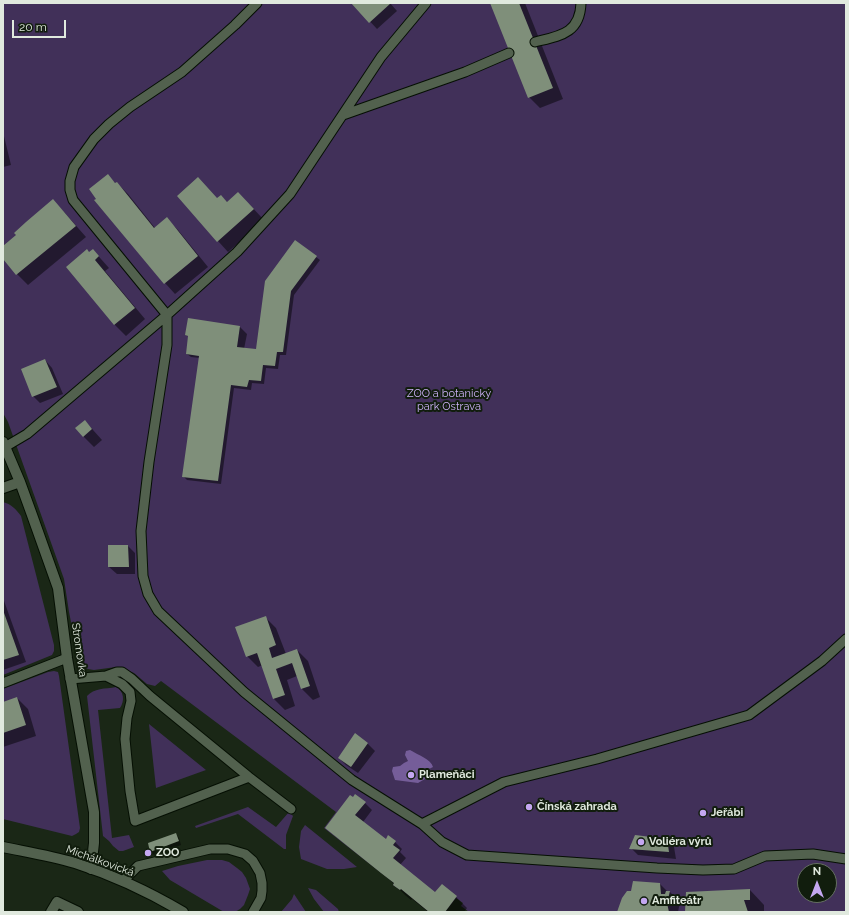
<!DOCTYPE html>
<meta charset="utf-8">
<style>
body{margin:0}
#map{position:relative;width:849px;height:915px;overflow:hidden;background:#1a2716;font-family:Raleway,sans-serif}
canvas{display:block}
.frame{position:absolute;inset:0;border:4px solid #e0e9de;pointer-events:none}
.north{position:absolute;left:797px;top:863px;width:40px;height:40px;box-sizing:border-box;background:#111d0d;border:1px solid #646f61;border-radius:50%;rotate:0deg;font-size:11px;font-weight:700;line-height:16px;text-align:center;color:#e0e9de}
.north::after{content:'';display:block;margin:auto;width:14px;height:18px;background:#c4a7f1;clip-path:polygon(50% 0,100% 100%,50% 72%,0 100%)}
.scale{position:absolute;left:12px;top:20px;width:54px;height:18px;box-sizing:border-box;border:2px solid #e0e9de;border-top:0;padding-left:5px;font-size:12px;line-height:14px;white-space:nowrap;color:#e0e9de;-webkit-text-stroke:3px #111d0d;paint-order:stroke}
</style>
<div id="map">
<canvas width="849" height="915"></canvas>
<div class="frame"></div>
<div class="north">N</div>
<div class="scale">20 m</div>
</div>
<script>
const g = document.querySelector('canvas').getContext('2d');
g.lineJoin = 'round';
function fillPath(path, color) {
  g.fillStyle = color;
  g.fill(path, 'evenodd');
}
function trace(path, color, width, dash) {
  g.strokeStyle = color;
  g.lineWidth = width;
  g.lineCap = dash ? 'butt' : 'round';
  g.setLineDash(dash || []);
  g.stroke(path);
}
function label(font, color, halo, rows, align = 'center') {
  g.font = font + ' Raleway,sans-serif';
  g.lineWidth = 4;
  g.setLineDash([]);
  g.textBaseline = 'middle';
  g.strokeStyle = halo;
  g.fillStyle = color;
  for (const [text, x, y, turn = 0] of rows) {
    g.save();
    g.translate(x, y);
    g.rotate((+turn || 0) * Math.PI / 180);
    g.textAlign = isNaN(turn) ? turn : align;
    if (halo) g.strokeText(text, 0, 0);
    g.fillText(text, 0, 0);
    g.restore();
  }
}
fillPath(new Path2D(`
 M 3,3 L 846,3 L 846,912 L 469,912 L 461,906 L 463,903 L 456,898 L 445,912 L 429,912 L 401,889 L 400,890 L 393,885 L 394,883 L 324,828 L 336,812 L 161,681 L 155,686 L 147,684 L 134,673 L 122,668 L 116,667 L 94,670 L 88,669 L 84,667 L 81,663 L 78,657 L 69,612 L 64,579 L 8,422 L 3,413 ZM 805,871 L 829,871 L 829,895 L 805,895 Z
 M 3,502 C 11,504 16,509 21,516 L 54,645 L 54,651 L 52,655 L 3,675 Z
 M 54,671 L 58,672 L 59,676 L 80,828 L 79,832 L 76,834 L 72,836 L 3,819 L 3,689 L 48,672 Z
 M 116,687 C 124,691 125,701 120,708 L 98,710 L 112,838 L 129,835 L 134,847 L 123,851 L 119,851 L 113,846 L 109,841 L 103,836 L 87,696 C 94,688 105,689 116,687 Z
 M 149,724 L 206,770 L 156,788 Z
 M 248,807 L 276,827 L 289,812 L 293,816 L 286,835 L 286,849 L 284,849 L 238,814 L 196,828 L 195,826 Z
 M 305,825 L 357,867 L 344,869 L 327,869 L 301,859 L 299,847 L 301,831 Z
 M 207,860 L 222,860 L 229,862 L 237,868 L 242,872 L 246,878 L 250,889 L 248,895 L 244,905 L 240,909 L 235,912 L 224,912 L 170,880 L 162,871 L 178,866 Z
 M 308,888 L 316,890 L 338,909 L 339,912 L 324,912 L 314,899 Z
 M 294,894 L 306,912 L 281,912 L 292,899 Z`), '#413059');
fillPath(new Path2D(`
 M 410,750 C 418,755 431,759 433,767 L 429,769 L 430,772 L 430,776 L 418,783 L 395,780 L 392,771 L 393,767 L 400,766 L 404,763 L 408,761 L 405,755 L 406,751 Z`), '#755d99');
fillPath(new Path2D(`
 M 353,3 L 390,3 L 397,11 L 377,29 Z
 M 491,3 L 525,3 L 563,99 L 540,108 L 529,97 Z
 M 3,132 L 11,165 L 3,167 Z
 M 108,176 L 116,184 L 117,183 L 128,194 L 155,228 L 167,219 L 178,230 L 208,267 L 175,294 L 165,283 Z
 M 221,196 L 228,203 L 249,204 L 264,220 L 228,252 L 218,241 L 217,199 Z
 M 53,201 L 64,212 L 86,237 L 28,285 L 17,274 L 3,258 L 3,248 L 18,236 Z
 M 93,250 L 109,268 L 105,271 L 145,319 L 126,336 L 115,325 L 68,267 Z
 M 316,257 L 320,260 L 294,295 L 286,355 L 280,355 L 278,369 L 266,368 L 264,384 L 252,383 L 251,390 L 234,388 L 221,484 L 187,480 L 183,476 L 200,358 L 191,357 L 187,354 L 189,337 L 186,335 L 240,327 L 247,334 L 244,349 L 257,350 L 266,281 Z
 M 45,360 L 52,368 L 63,394 L 40,403 L 33,396 Z
 M 85,421 L 102,440 L 94,447 L 83,436 Z
 M 109,546 L 128,546 L 135,553 L 135,574 L 117,574 L 109,567 Z
 M 3,598 L 26,662 L 3,670 Z
 M 266,618 L 276,628 L 286,654 L 297,650 L 308,661 L 320,697 L 313,700 L 302,689 L 297,676 L 287,680 L 295,706 L 285,710 L 274,699 L 263,665 L 258,667 L 247,656 Z
 M 17,698 L 28,709 L 36,736 L 3,747 L 3,703 Z
 M 367,743 L 375,751 L 358,773 L 346,765 L 339,758 Z
 M 365,803 L 372,810 L 363,822 L 386,841 L 395,842 L 402,849 L 400,852 L 406,858 L 400,865 L 436,894 L 456,897 L 467,908 L 464,912 L 428,912 L 412,899 L 411,900 L 405,895 L 387,877 L 334,835 Z
 M 176,834 L 179,838 L 181,845 L 154,855 L 151,852 L 149,844 Z
 M 666,840 L 674,847 L 676,859 L 638,855 L 631,848 Z
 M 660,884 L 667,891 L 670,892 L 680,902 L 678,912 L 618,912 Z
 M 750,890 L 764,905 L 764,912 L 686,912 L 687,893 Z`), '#0007');
fillPath(new Path2D(`
 M 351,3 L 391,3 L 369,23 Z
 M 490,3 L 519,3 L 553,88 L 528,98 Z
 M 108,174 L 115,183 L 117,182 L 154,228 L 167,217 L 198,256 L 164,284 L 94,200 L 96,199 L 89,189 Z
 M 198,177 L 217,198 L 221,195 L 227,202 L 238,192 L 254,209 L 217,242 L 177,196 Z
 M 53,199 L 76,226 L 16,275 L 3,259 L 3,246 L 16,235 L 14,233 L 26,222 Z
 M 295,240 L 317,256 L 291,291 L 283,352 L 277,352 L 275,366 L 263,365 L 261,381 L 249,380 L 247,387 L 231,385 L 218,481 L 182,477 L 199,356 L 186,354 L 188,336 L 185,335 L 188,318 L 240,326 L 237,347 L 256,349 L 265,281 Z
 M 87,249 L 89,252 L 93,249 L 99,256 L 95,260 L 135,308 L 114,325 L 66,267 Z
 M 45,359 L 57,387 L 32,397 L 21,369 Z
 M 85,420 L 92,429 L 83,437 L 75,428 Z
 M 108,545 L 128,545 L 129,567 L 108,567 Z
 M 3,610 L 19,655 L 3,660 Z
 M 266,616 L 276,645 L 269,648 L 272,658 L 297,649 L 310,686 L 301,689 L 292,663 L 276,669 L 285,695 L 273,699 L 257,653 L 246,657 L 235,627 Z
 M 17,697 L 26,725 L 3,733 L 3,702 Z
 M 355,733 L 368,743 L 351,767 L 338,758 Z
 M 355,794 L 366,802 L 355,815 L 386,839 L 388,835 L 396,841 L 393,845 L 400,850 L 393,858 L 435,892 L 442,884 L 457,896 L 445,912 L 429,912 L 401,889 L 400,890 L 393,885 L 394,883 L 381,873 L 325,828 L 350,795 L 353,797 Z
 M 176,833 L 179,841 L 150,852 L 148,843 Z
 M 635,835 L 667,839 L 669,852 L 629,849 Z
 M 633,881 L 660,883 L 661,894 L 665,894 L 666,891 L 670,891 L 667,903 L 669,912 L 617,912 L 622,898 L 627,891 L 631,891 Z
 M 750,889 L 750,900 L 744,900 L 748,912 L 685,912 L 686,892 Z`), '#7f8f7a');
const service = new Path2D(`
 M 426,3 L 381,57 L 290,194 L 237,252 L 167,315 L 167,345 L 149,462 L 141,531 L 143,576 L 148,594 L 158,611 L 244,692 L 352,780 L 422,824 L 442,842 L 467,855 L 657,868 L 703,870 L 734,869 L 765,856 L 813,854 L 846,859
 M 535,42 C 559,36 580,34 581,3
 M 343,115 L 465,72 L 509,53
 M 5,447 L 27,434 L 167,315 L 73,200 L 70,190 L 70,181 L 74,167 L 94,139 L 109,124 L 130,107 L 182,72 L 235,25 L 257,3
 M 106,676 L 122,684 L 130,692 L 131,701 L 127,718 L 125,739 L 130,791 L 135,821 L 249,777
 M 70,679 L 106,676 L 117,672 L 122,672 L 132,679 L 150,696 L 249,777 L 291,809
 M 3,683 L 67,658
 M 422,824 L 504,782 L 597,759 L 749,715 L 822,661 L 846,639
 M 123,881 L 138,866 L 210,849 L 228,849 L 245,854 L 253,861 L 260,873 L 262,883 L 262,891 L 261,898 L 253,912`);
const minor = new Path2D(`
 M 3,442 L 20,482 L 32,515 L 58,588 L 67,658 L 94,812 L 94,843 L 91,869
 M 3,488 L 20,482
 M 51,912 L 57,902 L 78,912`);
const tertiary = new Path2D(`
 M 3,847 C 27,852 51,856 75,863 C 113,875 149,892 183,912`);
trace(service, '#050f03', 11);
trace(minor, '#050f03', 12);
trace(tertiary, '#050f03', 12);
trace(service, '#52614e', 9);
trace(minor, '#52614e', 10);
trace(tertiary, '#52614e', 10);
for (const [x, y, r, color] of [
 [411,775,4,"#c4a7f1"],
 [529,807,4,"#c4a7f1"],
 [703,813,4,"#c4a7f1"],
 [641,842,4,"#c4a7f1"],
 [148,853,4,"#c4a7f1"],
 [644,901,4,"#c4a7f1"]
]) {
  const dot = new Path2D();
  dot.arc(x, y, r, 0, 2 * Math.PI);
  g.fillStyle = color;
  g.fill(dot);
  trace(dot, '#111d0d', 1.5);
}
label('11px', '#cdb2f8', '#111d0d', [
 ["ZOO a botanický",449,394],
 ["park Ostrava",449,407]
]);
label('11px', '#e0e9de', '#111d0d', [
 ["Stromovka",79,650,82],
 ["Michálkovická",100,861,20]
]);
label('bold 11px', '#e0e9de', '#111d0d', [
 ["Plameňáci",419,775],
 ["Čínská zahrada",537,807],
 ["Jeřábi",711,813],
 ["Voliéra výrů",649,842],
 ["ZOO",156,853],
 ["Amfiteátr",652,901]
], 'left');
</script>
